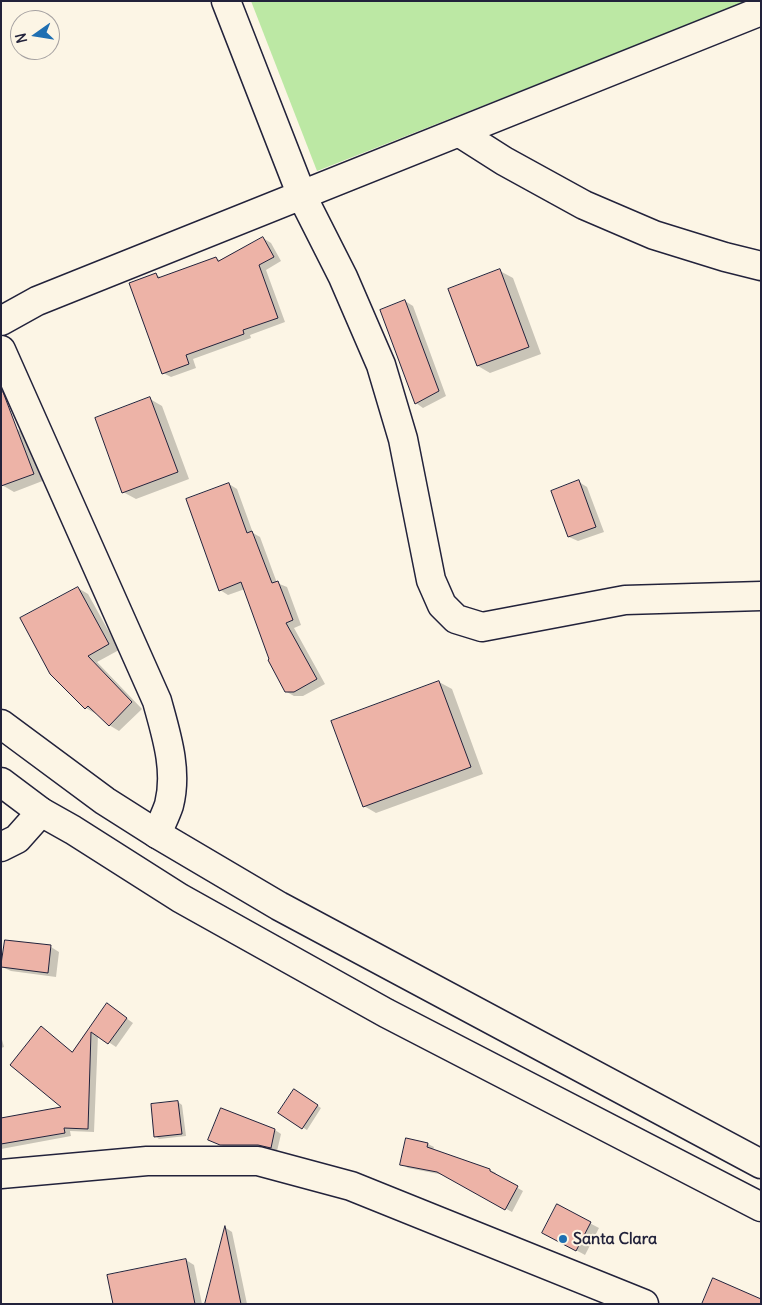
<!DOCTYPE html>
<style>
body{margin:0}
#map{position:relative;width:762px;height:1305px;overflow:hidden;background:#fcf5e5;font-family:Delius,sans-serif}
canvas{display:block}
.frame{position:absolute;inset:0;border:2px solid #22223b;pointer-events:none}
.north{position:absolute;left:10px;top:10px;width:50px;height:50px;box-sizing:border-box;background:#fcf5e5;border:1px solid #a5a1a1;border-radius:50%;rotate:257deg;font-size:14px;font-weight:700;line-height:20px;text-align:center;color:#22223b}
.north::after{content:'';display:block;margin:auto;width:18px;height:22px;background:#1f6fb2;clip-path:polygon(50% 0,100% 100%,50% 72%,0 100%)}
</style>
<div id="map">
<canvas width="762" height="1305"></canvas>
<div class="frame"></div>
<div class="north">N</div>
</div>
<script>
const g = document.querySelector('canvas').getContext('2d');
g.lineJoin = 'round';
function fillPath(path, color) {
  g.fillStyle = color;
  g.fill(path, 'evenodd');
}
function trace(path, color, width, dash) {
  g.strokeStyle = color;
  g.lineWidth = width;
  g.lineCap = dash ? 'butt' : 'round';
  g.setLineDash(dash || []);
  g.stroke(path);
}
function label(font, color, halo, rows, align = 'center') {
  g.font = font + ' Delius,sans-serif';
  g.lineWidth = 4;
  g.setLineDash([]);
  g.textBaseline = 'middle';
  g.strokeStyle = halo;
  g.fillStyle = color;
  for (const [text, x, y, turn = 0] of rows) {
    g.save();
    g.translate(x, y);
    g.rotate((+turn || 0) * Math.PI / 180);
    g.textAlign = isNaN(turn) ? turn : align;
    if (halo) g.strokeText(text, 0, 0);
    g.fillText(text, 0, 0);
    g.restore();
  }
}
fillPath(new Path2D(`
 M 251,1 L 749,1 L 317,171 Z`), '#bce8a4');
fillPath(new Path2D(`
 M 263,238 L 271,243 L 281,261 L 266,270 L 285,322 L 250,335 L 251,338 L 193,359 L 196,368 L 171,377 L 163,373 L 155,274 L 162,278 L 216,258 L 221,261 Z
 M 500,271 L 513,278 L 541,354 L 490,373 L 478,366 Z
 M 405,301 L 413,306 L 446,396 L 423,408 L 416,403 Z
 M 150,399 L 162,406 L 189,479 L 136,499 L 123,492 Z
 M 17,429 L 28,436 L 45,480 L 14,492 L 2,485 Z
 M 579,482 L 587,487 L 604,532 L 578,541 L 569,537 Z
 M 229,484 L 237,489 L 253,533 L 260,537 L 277,583 L 287,587 L 301,625 L 294,628 L 325,684 L 303,696 L 294,696 L 285,691 L 271,660 L 245,589 L 228,595 L 220,590 Z
 M 78,588 L 88,594 L 119,650 L 97,662 L 142,709 L 119,731 L 109,725 L 97,713 L 96,714 L 86,708 L 51,673 Z
 M 439,682 L 452,689 L 483,774 L 376,813 L 364,806 Z
 M 51,947 L 59,952 L 56,977 L 11,971 L 2,967 Z
 M 108,1005 L 133,1023 L 116,1047 L 98,1035 L 94,1132 L 70,1131 L 71,1136 L 1,1149 L 1,1119 L 64,1107 L 48,1032 L 73,1053 Z
 M 1,1036 L 4,1047 L 1,1048 Z
 M 299,1093 L 321,1108 L 307,1130 L 280,1113 Z
 M 178,1102 L 182,1105 L 186,1136 L 159,1139 L 155,1136 Z
 M 275,1130 L 281,1134 L 277,1151 L 266,1148 L 228,1148 L 209,1140 Z
 M 428,1144 L 434,1147 L 433,1150 L 490,1170 L 496,1173 L 495,1175 L 523,1191 L 512,1212 L 444,1175 L 408,1168 L 402,1164 Z
 M 557,1206 L 599,1228 L 585,1255 L 552,1237 Z
 M 226,1228 L 232,1232 L 247,1304 L 207,1304 Z
 M 186,1260 L 194,1265 L 202,1304 L 114,1304 Z`), '#0003');
const building = new Path2D(`
 M 263,237 L 274,257 L 259,265 L 278,318 L 243,330 L 244,334 L 186,355 L 189,364 L 162,374 L 129,283 L 156,273 L 158,278 L 216,257 L 218,261 Z
 M 500,269 L 529,347 L 477,366 L 448,289 Z
 M 405,300 L 439,391 L 415,404 L 380,310 Z
 M 3,392 L 34,474 L 1,486 L 1,393 Z
 M 150,397 L 178,472 L 122,493 L 95,418 Z
 M 579,480 L 596,527 L 568,537 L 551,491 Z
 M 229,483 L 247,533 L 252,531 L 272,583 L 278,581 L 293,620 L 286,623 L 317,679 L 294,692 L 285,692 L 268,660 L 269,659 L 241,582 L 219,591 L 186,499 Z
 M 78,587 L 109,644 L 88,656 L 132,702 L 109,726 L 88,706 L 85,709 L 50,674 L 20,618 Z
 M 439,681 L 471,767 L 363,807 L 331,721 Z
 M 5,940 L 51,945 L 48,973 L 1,967 Z
 M 107,1003 L 127,1018 L 108,1044 L 91,1032 L 88,1129 L 64,1128 L 65,1133 L 1,1144 L 1,1118 L 61,1107 L 10,1065 L 41,1026 L 72,1052 Z
 M 294,1089 L 318,1105 L 302,1129 L 278,1113 Z
 M 178,1101 L 182,1134 L 154,1137 L 151,1104 Z
 M 221,1108 L 275,1129 L 271,1148 L 258,1145 L 220,1145 L 208,1140 Z
 M 406,1138 L 428,1143 L 427,1147 L 490,1169 L 490,1171 L 518,1186 L 505,1210 L 437,1172 L 400,1165 Z
 M 557,1204 L 591,1222 L 576,1251 L 542,1233 Z
 M 225,1226 L 241,1304 L 205,1304 Z
 M 186,1259 L 195,1304 L 113,1304 L 107,1275 Z
 M 713,1278 L 761,1299 L 761,1304 L 702,1304 Z`);
fillPath(building, '#edb3a7');
trace(building, '#22223b', 1);
const minor = new Path2D(`
 M 226,1 L 302,196 L 343,277 L 381,365 L 403,439 L 431,580 L 442,605 L 456,619 L 482,627 L 625,600 L 761,596
 M 460,133 L 504,161 L 584,205 L 654,235 L 725,257 L 761,266
 M 1,321 L 37,301 L 761,11
 M 1,350 L 157,701 C 166,734 178,770 169,805 C 166,814 161,824 157,834
 M 1,847 L 17,839 L 41,812
 M 1,1174 L 147,1161 L 258,1161 L 351,1186 L 644,1304`);
const primary = new Path2D(`
 M 1,724 L 105,801 L 157,834 L 279,906 L 761,1164
 M 1,782 L 41,812 L 73,830 L 180,898 L 386,1013 L 761,1207`);
trace(minor, '#22223b', 31);
trace(primary, '#22223b', 31);
trace(minor, '#fcf5e5', 28);
trace(primary, '#fcf5e5', 28);
for (const [x, y, r, color] of [
 [563,1239,5,"#1f6fb2"]
]) {
  const dot = new Path2D();
  dot.arc(x, y, r, 0, 2 * Math.PI);
  g.fillStyle = color;
  g.fill(dot);
  trace(dot, '#fcf5e5', 2);
}
label('bold 16px', '#22223b', '#fcf5e5', [
 ["Santa Clara",573,1239]
], 'left');
</script>
